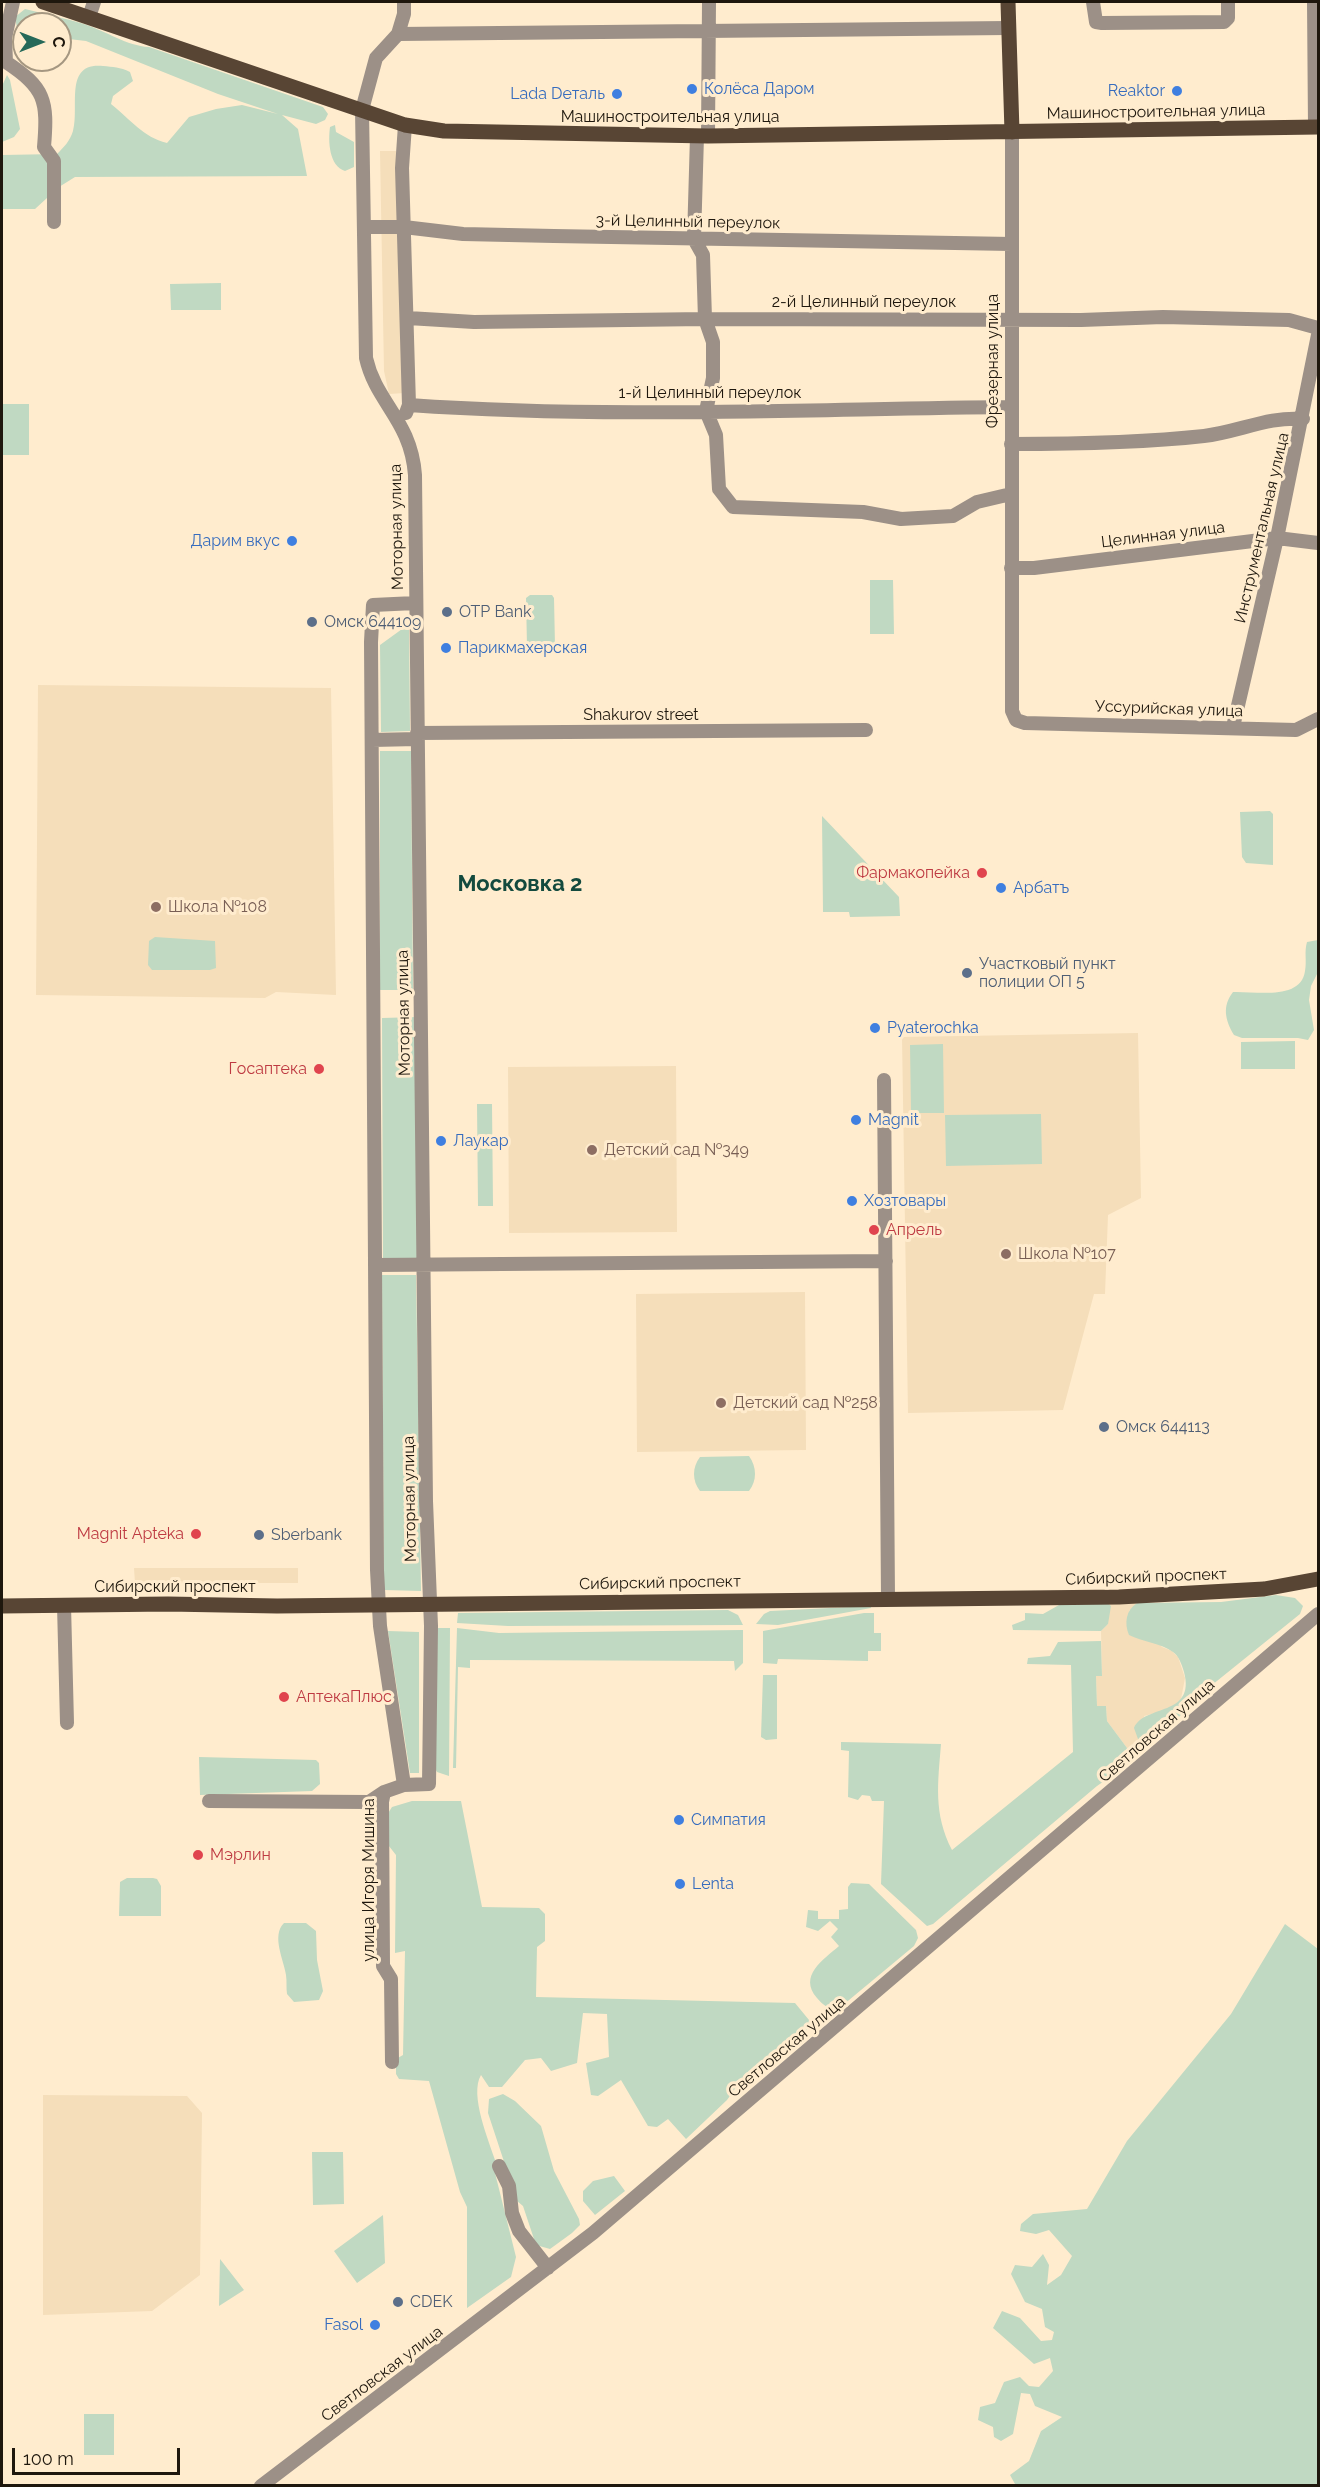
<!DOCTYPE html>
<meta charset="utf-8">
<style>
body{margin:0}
#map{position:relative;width:1320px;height:2487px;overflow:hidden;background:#ffecce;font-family:Raleway,sans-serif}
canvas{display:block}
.frame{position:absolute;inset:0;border:3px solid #1e170d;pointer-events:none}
.north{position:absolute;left:12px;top:12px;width:60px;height:60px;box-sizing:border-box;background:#ffecce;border:2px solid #a59781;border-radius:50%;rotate:90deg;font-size:16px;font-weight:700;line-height:24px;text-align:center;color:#1e170d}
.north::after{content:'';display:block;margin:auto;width:21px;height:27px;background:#266959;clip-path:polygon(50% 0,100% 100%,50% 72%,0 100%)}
.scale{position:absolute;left:12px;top:2448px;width:168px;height:27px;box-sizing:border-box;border:3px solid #1e170d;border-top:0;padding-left:8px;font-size:18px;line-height:21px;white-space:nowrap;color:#1e170d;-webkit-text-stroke:4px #ffecce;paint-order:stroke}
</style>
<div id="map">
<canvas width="1320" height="2487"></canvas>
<div class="frame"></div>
<div class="north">С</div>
<div class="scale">100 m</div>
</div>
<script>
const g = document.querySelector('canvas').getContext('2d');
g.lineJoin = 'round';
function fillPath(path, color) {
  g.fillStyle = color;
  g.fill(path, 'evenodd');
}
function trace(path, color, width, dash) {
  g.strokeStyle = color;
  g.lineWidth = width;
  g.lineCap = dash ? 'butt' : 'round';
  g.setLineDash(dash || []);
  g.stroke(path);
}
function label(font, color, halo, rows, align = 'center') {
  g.font = font + ' Raleway,sans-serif';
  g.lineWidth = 6;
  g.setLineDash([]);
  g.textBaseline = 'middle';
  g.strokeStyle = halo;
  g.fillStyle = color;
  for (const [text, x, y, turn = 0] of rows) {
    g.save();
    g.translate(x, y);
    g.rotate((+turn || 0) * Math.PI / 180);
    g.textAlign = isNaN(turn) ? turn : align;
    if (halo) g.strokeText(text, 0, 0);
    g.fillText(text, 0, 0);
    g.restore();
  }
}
fillPath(new Path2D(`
 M 380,151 L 396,151 L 405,393 L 389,394 L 384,371 Z
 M 38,685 L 331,688 L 336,995 L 276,992 L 265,998 L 36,995 Z
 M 1138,1033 L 1141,1198 L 1108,1215 L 1105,1294 L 1094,1294 L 1063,1410 L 908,1413 L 902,1037 Z
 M 676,1066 L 677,1232 L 509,1233 L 508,1067 Z
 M 805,1292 L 806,1450 L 637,1452 L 636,1294 Z
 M 134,1568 L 298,1568 L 298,1583 L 135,1583 Z
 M 1107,1603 L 1137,1603 L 1129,1611 L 1162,1647 L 1172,1651 L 1178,1657 L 1185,1678 L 1181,1699 L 1175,1705 L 1167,1710 L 1144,1716 L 1150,1741 L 1156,1739 L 1127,1765 L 1130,1752 L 1107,1721 L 1106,1706 L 1097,1707 L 1096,1676 L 1102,1675 L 1101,1631 L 1108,1624 Z
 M 43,2095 L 187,2096 L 202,2113 L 200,2275 L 152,2311 L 43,2315 Z`), '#f5deba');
fillPath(new Path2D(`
 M 25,9 C 44,14 64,18 84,24 C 106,31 127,46 149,47 L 323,107 L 328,114 L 325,120 L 316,124 L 282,115 L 298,129 L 307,176 L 75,177 L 59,187 L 35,209 L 2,209 L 2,155 L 57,154 C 64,147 70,141 73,131 C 80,107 63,62 103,66 C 113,67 120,67 130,72 L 133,81 L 113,96 L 111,104 C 131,120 143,137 167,143 L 189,117 L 216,109 L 242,105 L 278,114 L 218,94 L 86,41 L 60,38 L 60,24 L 24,24 L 24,33 L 17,28 L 15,17 Z
 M 7,75 L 10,80 L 20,129 L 14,137 L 2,142 L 2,86 Z
 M 335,125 L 336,132 L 354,142 L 354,167 L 345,171 C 329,166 328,141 330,127 Z
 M 221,283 L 221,310 L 171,310 L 170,284 Z
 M 3,404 L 29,404 L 29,455 L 3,455 Z
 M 870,580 L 893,580 L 894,634 L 870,634 Z
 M 530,595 L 552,595 L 554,598 L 555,646 L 552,649 L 530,649 L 527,646 L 526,598 Z
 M 409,624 L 410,731 L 381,732 L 380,645 Z
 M 380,751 L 411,751 L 413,990 L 380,990 Z
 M 1270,811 L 1273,814 L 1273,865 L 1246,863 L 1242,857 L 1240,812 Z
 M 822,816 L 899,897 L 900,916 L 850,917 L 849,912 L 823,912 Z
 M 155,937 L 215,941 L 216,968 L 210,970 L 152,970 L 148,965 L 149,941 Z
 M 1318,940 L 1318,972 L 1311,986 L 1309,1000 L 1314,1030 L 1308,1040 L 1298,1038 L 1242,1038 L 1234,1035 C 1225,1020 1222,1006 1233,992 C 1255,991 1301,1001 1305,971 C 1307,961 1304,952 1307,942 Z
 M 418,1017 L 419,1261 L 383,1261 L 382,1018 Z
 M 1295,1041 L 1295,1069 L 1241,1069 L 1241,1042 Z
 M 943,1044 L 944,1113 L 911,1113 L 910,1045 Z
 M 477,1104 L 492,1104 L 493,1206 L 478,1206 Z
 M 1041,1114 L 1042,1164 L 946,1166 L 945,1115 Z
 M 382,1275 L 416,1275 L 421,1591 L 384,1590 Z
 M 749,1456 C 757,1467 757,1481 749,1491 L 700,1491 C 692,1481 692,1467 700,1457 Z
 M 1276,1595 L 1295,1598 L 1303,1606 L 1300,1614 L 1212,1685 L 1156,1739 L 1138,1739 L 1134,1728 C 1144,1704 1196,1717 1184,1672 C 1182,1665 1179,1656 1173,1652 C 1161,1643 1142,1642 1129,1635 C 1124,1623 1126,1610 1137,1603 L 1221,1602 Z
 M 1107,1603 L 1111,1606 L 1108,1624 L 1101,1631 L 1013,1630 L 1012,1625 L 1025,1620 L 1025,1613 L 1043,1614 L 1059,1605 Z
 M 871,1606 L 871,1608 L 778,1625 L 756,1624 L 764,1614 L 770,1611 Z
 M 728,1610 L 738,1615 L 743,1625 L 508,1626 L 457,1623 L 458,1613 Z
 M 864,1613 L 874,1613 L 874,1633 L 881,1633 L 881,1651 L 868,1651 L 868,1661 L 778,1659 L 777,1664 L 763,1663 L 763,1631 Z
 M 435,1628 L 450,1628 L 449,1776 L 437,1772 L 434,1766 Z
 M 457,1628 L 499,1633 L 743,1630 L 743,1663 L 735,1671 L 734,1661 L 470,1660 L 470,1668 L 458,1667 L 456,1768 L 453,1768 Z
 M 388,1631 L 419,1632 L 419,1773 L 410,1773 Z
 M 1101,1641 L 1102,1676 L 1096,1676 L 1097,1706 L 1106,1706 L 1107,1721 L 1130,1752 L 1127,1765 L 1097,1786 L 933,1924 L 927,1926 L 881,1884 L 884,1801 L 872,1801 L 870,1796 L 862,1795 L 858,1800 L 848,1797 L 849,1751 L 841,1750 L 841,1742 L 941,1744 C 938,1783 933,1813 952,1850 L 1073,1752 L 1071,1665 L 1027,1664 L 1028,1658 L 1050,1656 L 1058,1642 Z
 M 763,1675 L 777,1675 L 777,1739 L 766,1740 L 761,1737 Z
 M 199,1757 L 316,1760 L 319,1763 L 320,1784 L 312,1791 L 200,1795 Z
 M 412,1801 L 461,1801 L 482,1907 L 539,1908 L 545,1914 L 545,1941 L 537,1947 L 536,1997 L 795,2003 L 809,2020 L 806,2033 L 774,2058 L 746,2073 L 727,2100 L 686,2139 L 668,2119 L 657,2127 L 648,2126 L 621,2080 L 598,2096 L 591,2095 L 586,2063 L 609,2057 L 607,2014 L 583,2013 L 577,2063 L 551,2071 L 541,2058 L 525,2060 L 502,2087 L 489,2087 L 481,2075 C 469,2095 489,2141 496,2163 L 495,2173 L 516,2257 L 511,2277 L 467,2308 L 467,2207 L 460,2192 L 429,2081 L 399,2079 L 396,2074 L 396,2059 L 403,2055 L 405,1951 L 395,1953 L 396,1855 L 385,1841 L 385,1818 L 392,1807 Z
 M 153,1878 L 157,1879 L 161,1886 L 161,1916 L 119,1916 L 120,1882 L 127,1878 Z
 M 851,1883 L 869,1884 L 916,1930 L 918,1938 L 914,1946 L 837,2010 C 828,2009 823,2005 817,1998 C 798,1976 823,1960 839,1946 L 831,1937 L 838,1929 L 830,1921 L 818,1931 L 806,1927 L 808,1910 L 818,1911 L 818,1919 L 839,1919 L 839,1910 L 848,1909 L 848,1887 Z
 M 284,1923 L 306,1923 L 316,1931 L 317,1960 L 323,1991 L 319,2000 L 294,2002 L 287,1994 C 286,1988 287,1981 286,1975 C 284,1960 271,1936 284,1923 Z
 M 1285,1924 L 1318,1949 L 1318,2485 L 1015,2484 L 1010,2475 L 1029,2461 L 1041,2431 L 1062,2417 L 1035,2406 L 1030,2394 L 1021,2393 L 1013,2434 L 1001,2441 L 994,2437 L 993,2427 L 978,2420 L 980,2407 L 995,2403 L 1004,2382 L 1020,2377 L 1029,2386 L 1039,2387 L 1053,2371 L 1050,2358 L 1034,2364 L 993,2328 L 1002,2311 L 1020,2318 L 1041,2341 L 1052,2340 L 1054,2332 L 1045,2327 L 1042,2309 L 1025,2302 L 1011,2274 L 1015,2265 L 1032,2267 L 1043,2254 L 1049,2265 L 1047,2285 L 1061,2275 L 1072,2256 L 1049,2230 L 1036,2234 L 1020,2231 L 1021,2224 L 1033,2214 L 1087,2209 L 1127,2141 L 1231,2014 Z
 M 503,2094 L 515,2101 L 541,2126 L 554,2171 L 579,2219 L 580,2225 L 572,2233 L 550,2249 L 536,2245 L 523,2206 L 517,2201 L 488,2113 L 489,2099 Z
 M 312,2152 L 343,2152 L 344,2204 L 313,2205 Z
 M 614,2176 L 625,2191 L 595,2215 L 583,2201 L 583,2191 L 593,2181 Z
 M 383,2215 L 385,2263 L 357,2283 L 334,2251 Z
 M 220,2259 L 244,2290 L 219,2306 Z
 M 84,2414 L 114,2414 L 114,2455 L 84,2455 Z`), '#c0d9c2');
trace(new Path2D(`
 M 13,2 L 5,38 L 6,62 C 45,88 48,100 44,147 L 54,161 L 54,222
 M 1093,2 L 1096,22 L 1102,23 L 1224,22 L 1228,18 L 1228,2
 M 1314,2 L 1315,127
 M 89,17 L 94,2
 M 398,34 L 1008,28
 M 405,125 L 402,168 L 409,405 L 406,413
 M 1012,132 L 1012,711 L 1016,720 L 1025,723 L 1296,730 L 1318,719
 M 697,136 L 694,239 L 703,255 L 705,319 L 713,342 L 713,378 L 706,411 L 716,435 L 719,489 L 733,507 L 863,512 L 901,519 L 953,516 L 977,502 L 1011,494
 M 708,136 L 709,2
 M 365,227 L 404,227 L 463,234 L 554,236 L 1012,244
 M 408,318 L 474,322 L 705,319 L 1081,320 L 1163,317 L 1289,320 L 1318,328
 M 409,405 C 609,419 811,409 1011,407
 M 1011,444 C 1076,444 1140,443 1204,436 C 1238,432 1269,416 1303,419
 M 1011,568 L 1034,568 L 1277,538 L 1318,543
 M 1233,727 L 1277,538 L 1318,335
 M 417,733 L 866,730
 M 372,740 L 417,739
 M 884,1080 L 888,1598
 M 375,1265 L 886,1261
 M 64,1605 L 67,1723
 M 404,1785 L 380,1626 L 377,1570 L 371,642 L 373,605 L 415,603
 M 209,1801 L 369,1802 L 384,1792
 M 392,2062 L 391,1979 L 383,1966 L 382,1802 L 384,1792 L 404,1785 L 429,1784 L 431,1626 L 426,1501 L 415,475 C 411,420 376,403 366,358 L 362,110 L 376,58 L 398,34 L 404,14 L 404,2
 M 499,2166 L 509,2186 L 512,2213 L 519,2231 L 548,2268
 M 261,2486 L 593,2233 L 1318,1614`), '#9c9087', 14);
trace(new Path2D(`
 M 43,2 L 405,125 L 444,131 L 708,136 L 1318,127
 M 1008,2 L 1012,132
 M 2,1606 L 168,1604 L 277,1606 L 1119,1597 L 1264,1589 L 1318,1579`), '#584534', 15);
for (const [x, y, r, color] of [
 [692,89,6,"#3f7fe0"],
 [1177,91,6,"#3f7fe0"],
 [617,94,6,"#3f7fe0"],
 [292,541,6,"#3f7fe0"],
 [447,612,6,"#5c6f8a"],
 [312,622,6,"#5c6f8a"],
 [446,648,6,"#3f7fe0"],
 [982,873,6,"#e0444e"],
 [1001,888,6,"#3f7fe0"],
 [156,907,6,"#8d6e63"],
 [967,973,6,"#5c6f8a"],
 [875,1028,6,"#3f7fe0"],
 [319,1069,6,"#e0444e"],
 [856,1120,6,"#3f7fe0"],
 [441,1141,6,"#3f7fe0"],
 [592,1150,6,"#8d6e63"],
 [852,1201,6,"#3f7fe0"],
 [874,1230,6,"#e0444e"],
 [1006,1254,6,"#8d6e63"],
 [721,1403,6,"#8d6e63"],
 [1104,1427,6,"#5c6f8a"],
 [196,1534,6,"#e0444e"],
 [259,1535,6,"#5c6f8a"],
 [284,1697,6,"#e0444e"],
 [679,1820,6,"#3f7fe0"],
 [198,1855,6,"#e0444e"],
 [680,1884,6,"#3f7fe0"],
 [398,2302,6,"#5c6f8a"],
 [375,2325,6,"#3f7fe0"]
]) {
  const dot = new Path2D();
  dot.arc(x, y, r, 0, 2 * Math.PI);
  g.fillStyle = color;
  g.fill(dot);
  trace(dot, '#ffecce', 2);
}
label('16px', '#366cbe', '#ffecce', [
 ["Колёса Даром",704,89],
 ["Reaktor",1165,91,"right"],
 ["Lada Dеталь",605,94,"right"],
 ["Дарим вкус",280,541,"right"],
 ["Парикмахерская",458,648],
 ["Арбатъ",1013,888],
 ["Pyaterochka",887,1028],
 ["Magnit",868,1120],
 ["Лаукар",453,1141],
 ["Хозтовары",864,1201],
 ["Симпатия",691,1820],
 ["Lenta",692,1884],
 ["Fasol",363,2325,"right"]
], 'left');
label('16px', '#1e170d', '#ffecce', [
 ["Машиностроительная улица",1156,112,-1],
 ["Машиностроительная улица",670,117],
 ["3-й Целинный переулок",688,222,1],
 ["2-й Целинный переулок",864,302],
 ["Фрезерная улица",993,361,-90],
 ["1-й Целинный переулок",710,393],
 ["Моторная улица",397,527,-91],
 ["Инструментальная улица",1262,528,-77],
 ["Целинная улица",1163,535,-7],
 ["Уссурийская улица",1169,709,2],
 ["Shakurov street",641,715],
 ["Моторная улица",404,1013,-91],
 ["Моторная улица",410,1499,-91],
 ["Сибирский проспект",1146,1577,-2],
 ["Сибирский проспект",660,1583,-1],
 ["Сибирский проспект",175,1587],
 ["Светловская улица",1157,1731,-41],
 ["улица Игоря Мишина",369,1880,-90],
 ["Светловская улица",787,2047,-40],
 ["Светловская улица",382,2374,-37]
]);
label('16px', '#4e5e75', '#ffecce', [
 ["OTP Bank",459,612],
 ["Омск 644109",324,622],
 ["Участковый пункт",979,964],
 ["полиции ОП 5",979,982],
 ["Омск 644113",1116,1427],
 ["Sberbank",271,1535],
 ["CDEK",410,2302]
], 'left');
label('16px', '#be3a42', '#ffecce', [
 ["Фармакопейка",970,873],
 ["Госаптека",307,1069],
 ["Апрель",886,1230,"left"],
 ["Magnit Apteka",184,1534],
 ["АптекаПлюс",296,1697,"left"],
 ["Мэрлин",210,1855,"left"]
], 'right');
label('16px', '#785e54', '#ffecce', [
 ["Школа №108",168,907],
 ["Детский сад №349",604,1150],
 ["Школа №107",1018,1254],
 ["Детский сад №258",733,1403]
], 'left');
label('bold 22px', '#134a3e', '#ffecce', [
 ["Московка 2",520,884]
]);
</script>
